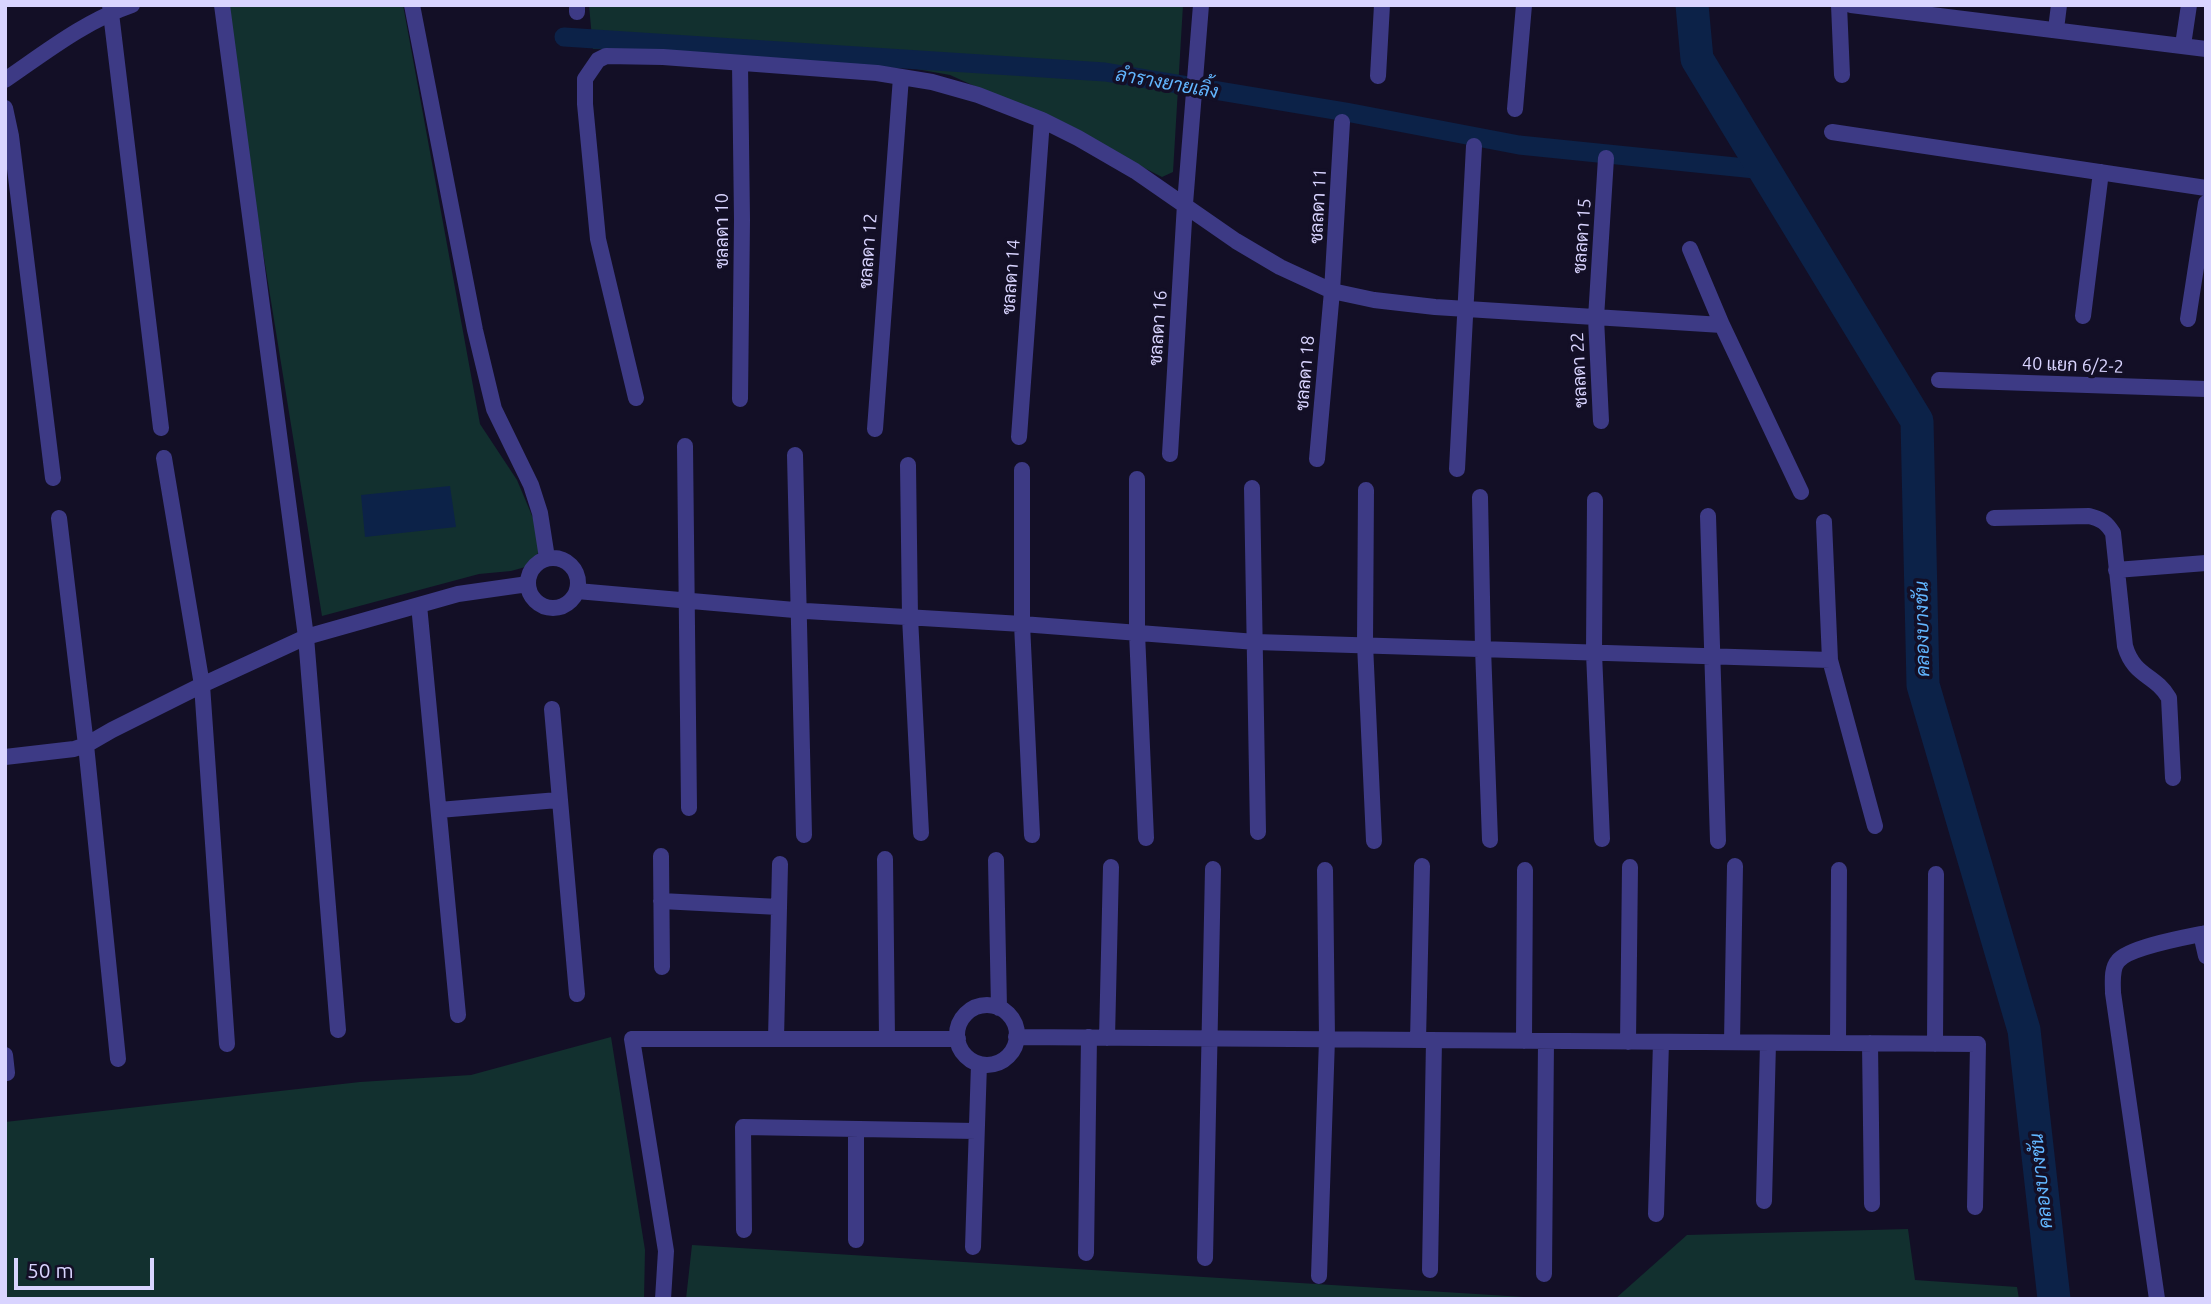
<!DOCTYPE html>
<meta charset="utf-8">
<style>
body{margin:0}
#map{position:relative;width:2211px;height:1304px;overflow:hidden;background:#130f26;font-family:Ubuntu,sans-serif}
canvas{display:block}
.frame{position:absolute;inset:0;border:7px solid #d9d4ff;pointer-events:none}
.scale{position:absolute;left:14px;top:1258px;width:140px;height:32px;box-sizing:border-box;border:4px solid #d9d4ff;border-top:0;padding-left:9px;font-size:21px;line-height:24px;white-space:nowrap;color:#d9d4ff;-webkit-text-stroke:5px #130f26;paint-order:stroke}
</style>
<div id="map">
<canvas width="2211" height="1304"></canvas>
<div class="frame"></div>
<div class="scale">50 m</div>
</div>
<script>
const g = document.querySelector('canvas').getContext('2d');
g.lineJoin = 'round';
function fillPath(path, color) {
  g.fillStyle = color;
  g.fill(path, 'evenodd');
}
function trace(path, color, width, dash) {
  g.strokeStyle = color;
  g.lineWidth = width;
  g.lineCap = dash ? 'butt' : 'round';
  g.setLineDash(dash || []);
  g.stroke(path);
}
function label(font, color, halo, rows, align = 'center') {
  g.font = font + ' Ubuntu,Sarabun,sans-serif';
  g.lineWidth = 7;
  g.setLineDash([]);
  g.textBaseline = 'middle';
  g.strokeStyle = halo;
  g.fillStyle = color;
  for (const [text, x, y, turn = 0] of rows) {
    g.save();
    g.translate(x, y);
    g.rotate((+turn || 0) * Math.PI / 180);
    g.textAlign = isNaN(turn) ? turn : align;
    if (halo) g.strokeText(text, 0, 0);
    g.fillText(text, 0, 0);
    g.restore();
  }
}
fillPath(new Path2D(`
 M 223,5 L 403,5 L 480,424 L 517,480 L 544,544 L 529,566 L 511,571 L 479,574 L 322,616 Z
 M 589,5 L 1183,5 L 1173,172 L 1162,177 L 1052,121 L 950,75 L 826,53 L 593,49 Z
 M 611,1037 L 645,1250 L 644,1299 L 5,1299 L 5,1122 L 360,1082 L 471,1075 Z
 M 1908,1229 L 1915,1280 L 2017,1287 L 2019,1299 L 1615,1299 L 1687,1235 Z
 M 692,1245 L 1556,1299 L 686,1299 Z`), '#12302f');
fillPath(new Path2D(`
 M 450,486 L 456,527 L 365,537 L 361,495 Z`), '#0c2248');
trace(new Path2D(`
 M 564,37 L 1105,72 L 1346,112 L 1519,145 L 1765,170`), '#0c2248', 19);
trace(new Path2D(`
 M 1692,5 L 1697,59 L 1917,421 L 1923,685 L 2024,1030 L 2054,1299`), '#0c2248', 33);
trace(new Path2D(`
 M 110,5 L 161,428
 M 222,5 L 306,637 L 338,1030
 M 412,5 L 475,330 L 494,409 L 531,485 L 540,513 L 547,558
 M 577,5 L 577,12
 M 1839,5 L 1842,75
 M 1851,5 L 2206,49
 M 2056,29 L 2059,5
 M 2183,45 L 2189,5
 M 1378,76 L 1382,5
 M 5,80 C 46,52 85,21 132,5
 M 5,108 L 11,136 L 53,478
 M 1515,109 L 1524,5
 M 1832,132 L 2206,188
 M 1690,249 L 1722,325
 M 2083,316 L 2101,172
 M 2188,319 L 2206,203
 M 1939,380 L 2206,389
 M 636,398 L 598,239 L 585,104 L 585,79 L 598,60 L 606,56 L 663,57 L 877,73 L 932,82 L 978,95 L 1042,120 L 1078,138 L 1135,171 L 1236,241 L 1280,267 L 1332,291 L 1374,300 L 1435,307 L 1722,325 L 1801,492
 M 740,399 L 742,220 L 740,64
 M 1601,421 L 1596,318 L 1606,158
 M 875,429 L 901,77
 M 1019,437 L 1042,120
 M 685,446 L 689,808
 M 1170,454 L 1185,204 L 1201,5
 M 795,455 L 804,835
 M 164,458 L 202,685 L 227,1044
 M 1317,459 L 1332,291 L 1342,122
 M 908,465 L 910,617 L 921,833
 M 1457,469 L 1474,146
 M 1022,470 L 1022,624 L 1032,835
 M 1137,479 L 1137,633 L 1146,838
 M 1252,488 L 1258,832
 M 1366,490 L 1365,644 L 1374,841
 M 1480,497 L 1483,648 L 1490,840
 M 1595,500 L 1594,653 L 1602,839
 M 1708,516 L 1718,841
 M 59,518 L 86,745 L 118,1059
 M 1994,518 L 2089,516 C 2101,519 2106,522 2113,533 L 2125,646 C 2134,677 2155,674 2169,698 L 2173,778
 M 1824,522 L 1830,660 L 1875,826
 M528 583a25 25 0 1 1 50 0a25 25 0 1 1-50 0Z
 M 2116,570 L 2206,563
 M 577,591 L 806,611 L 1022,624 L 1256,642 L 1830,660
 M 419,605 L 458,1015
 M 552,709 L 577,994
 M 5,757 L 74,749 L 86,745 L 112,730 L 202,685 L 306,637 L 458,594 L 528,584
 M 439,810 L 558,800
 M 661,856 L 662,967
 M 885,859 L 887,1039
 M 996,860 L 999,1008
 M 661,901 L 779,907
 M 2201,934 L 2206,956
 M957 1035a30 30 0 1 1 60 0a30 30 0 1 1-60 0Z
 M 1016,1037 L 1978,1044 L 1975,1207
 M 1107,1038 L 1111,867
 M 776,1039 L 780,864
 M 1418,1040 L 1422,866
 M 1524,1041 L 1525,870
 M 1628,1042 L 1630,867
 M 1732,1042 L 1735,866
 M 1838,1043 L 1839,870
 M 1870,1043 L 1872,1204
 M 1935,1044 L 1936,874
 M 5,1055 L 7,1073
 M 1764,1201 L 1768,1043
 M 1656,1214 L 1661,1042
 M 744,1230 L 743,1127 L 976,1131
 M 856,1240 L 856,1129
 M 973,1247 L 979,1064
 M 1086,1253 L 1089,1037
 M 1205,1258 L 1213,869
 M 1430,1270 L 1434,1040
 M 1544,1274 L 1546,1041
 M 1319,1276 L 1327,1039 L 1325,870
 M 663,1299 L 666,1251 L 632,1039 L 958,1039
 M 2157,1299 L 2113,993 C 2113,983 2111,969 2118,961 C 2129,947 2187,937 2206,933`), '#3d3a85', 16);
label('18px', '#d9d4ff', '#130f26', [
 ["ชลลดา 11",1318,206,-87],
 ["ชลลดา 10",722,231,-90],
 ["ชลลดา 15",1582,236,-86],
 ["ชลลดา 12",868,251,-86],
 ["ชลลดา 14",1011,277,-86],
 ["ชลลดา 16",1158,328,-86],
 ["40 แยก 6/2-2",2073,365,2],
 ["ชลลดา 22",1579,370,-93],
 ["ชลลดา 18",1305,373,-85]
]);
label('italic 19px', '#62b6ff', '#130f26', [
 ["ลำรางยายเลิ้ง",1167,83,10],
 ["คลองบางชัน",1922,629,-91],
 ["คลองบางชัน",2041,1181,-96]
]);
</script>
